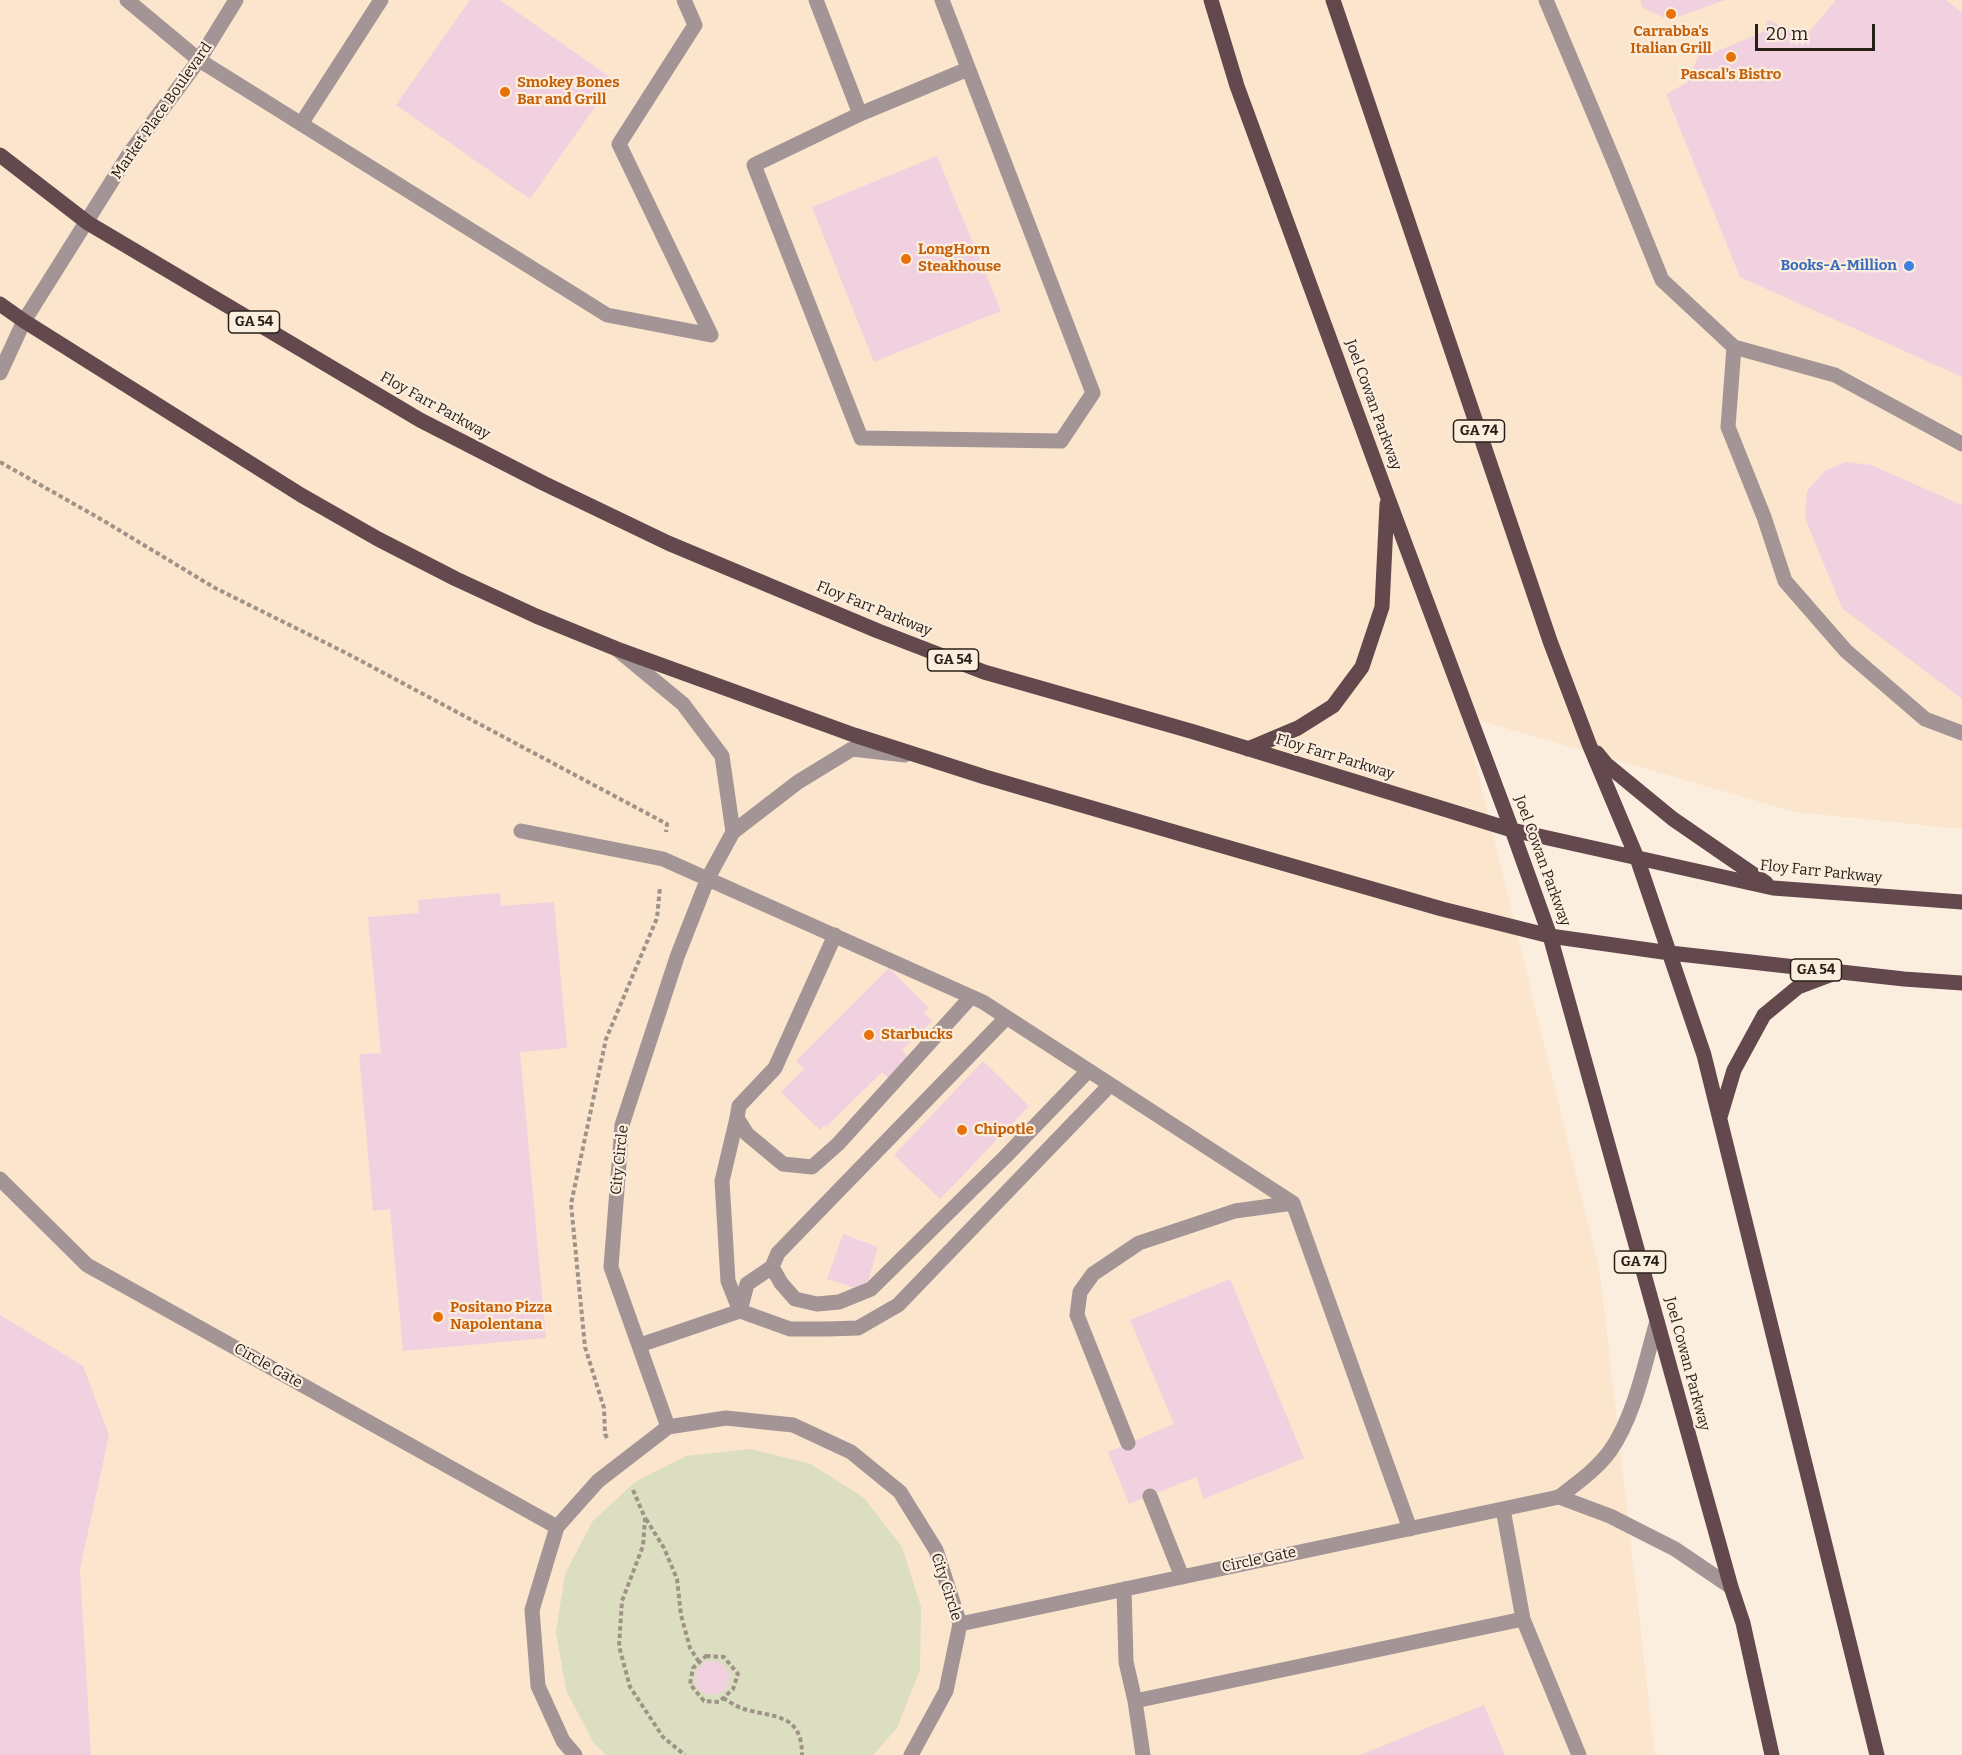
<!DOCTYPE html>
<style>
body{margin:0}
#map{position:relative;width:1962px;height:1755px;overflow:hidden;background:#fceedf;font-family:Bitter,serif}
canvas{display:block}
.scale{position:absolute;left:1755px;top:24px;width:120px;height:27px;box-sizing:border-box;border:3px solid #282017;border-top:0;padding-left:8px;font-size:18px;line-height:21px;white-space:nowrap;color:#282017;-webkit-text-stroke:4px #fceedf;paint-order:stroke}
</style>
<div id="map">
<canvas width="1962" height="1755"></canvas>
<div class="scale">20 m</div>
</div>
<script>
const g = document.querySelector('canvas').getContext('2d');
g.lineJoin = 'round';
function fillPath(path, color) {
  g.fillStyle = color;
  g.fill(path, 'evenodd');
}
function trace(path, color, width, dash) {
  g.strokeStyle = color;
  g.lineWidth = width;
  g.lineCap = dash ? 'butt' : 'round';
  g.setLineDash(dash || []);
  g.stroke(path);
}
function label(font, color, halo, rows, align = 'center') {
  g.font = font + ' Bitter,serif';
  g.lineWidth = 4.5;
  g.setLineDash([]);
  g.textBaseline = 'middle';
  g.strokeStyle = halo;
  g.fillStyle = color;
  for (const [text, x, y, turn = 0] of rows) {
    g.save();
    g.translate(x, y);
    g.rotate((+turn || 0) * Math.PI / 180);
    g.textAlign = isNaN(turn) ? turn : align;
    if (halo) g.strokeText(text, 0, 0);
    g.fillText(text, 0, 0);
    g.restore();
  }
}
fillPath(new Path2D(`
 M 0,0 L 1962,0 L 1962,829 L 1795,812 L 1464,716 L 1600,1273 L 1655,1755 L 0,1755 Z`), '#fbe5cc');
fillPath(new Path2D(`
 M 750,1449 L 811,1464 L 864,1498 L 902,1547 L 921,1607 L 920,1670 L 897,1728 L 873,1755 L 606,1755 L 593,1742 L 566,1690 L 556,1632 L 565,1574 L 592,1522 L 635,1482 L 687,1456 Z`), '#dbdec0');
fillPath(new Path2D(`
 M 470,0 L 500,0 L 614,80 L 530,199 L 396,105 Z
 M 1640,0 L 1725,0 L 1669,20 L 1643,8 Z
 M 1836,0 L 1946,0 L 1962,12 L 1962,377 L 1740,277 L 1666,94 L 1687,83 L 1702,47 L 1715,52 L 1763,32 L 1768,20 L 1804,38 Z
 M 937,156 L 1001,311 L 874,362 L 812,207 Z
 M 1846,462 L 1871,465 L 1962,505 L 1962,699 L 1842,608 L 1805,518 L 1807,491 L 1826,470 Z
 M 500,893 L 501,906 L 554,902 L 567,1048 L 520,1052 L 546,1338 L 403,1351 L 390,1209 L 373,1211 L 359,1054 L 381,1053 L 368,917 L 419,913 L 418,900 Z
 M 889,968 L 929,1008 L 924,1013 L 932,1021 L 902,1050 L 912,1061 L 892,1081 L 882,1072 L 826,1127 L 824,1125 L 820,1130 L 781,1092 L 804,1069 L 796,1061 Z
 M 983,1061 L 1029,1106 L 940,1199 L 894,1155 Z
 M 843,1234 L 878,1247 L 865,1291 L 827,1279 Z
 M 1230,1279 L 1304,1458 L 1204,1499 L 1196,1477 L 1129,1504 L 1108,1452 L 1174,1424 L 1130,1320 Z
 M 0,1315 L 83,1366 L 109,1435 L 80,1569 L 91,1755 L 0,1755 Z
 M695 1678a17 17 0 1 1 34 0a17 17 0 1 1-34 0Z
 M 1484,1705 L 1505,1755 L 1360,1755 Z`), '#f1d1e0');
trace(new Path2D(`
 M 0,462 L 104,521 L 215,588 L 348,654 L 667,824 L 666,832
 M 607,1438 L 605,1434 L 604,1408 L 585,1347 L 571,1204 L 606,1039 L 657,918 L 660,887
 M 633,1490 L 645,1518 L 643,1546 L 622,1601 L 619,1646 L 630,1687 L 663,1737 L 685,1755
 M 646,1519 L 664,1548 L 677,1579 L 681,1615 L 690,1648 L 699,1662
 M 706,1656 L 724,1657 L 738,1674 L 733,1689 L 719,1702 L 704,1701 L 690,1684 L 693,1668 Z
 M 723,1698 C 730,1702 737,1707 744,1709 C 774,1718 802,1713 802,1755`), '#9f9387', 4, [4.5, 3]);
trace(new Path2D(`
 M 127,0 L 199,60 L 607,315 L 711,335 L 619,144 L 695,25 L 684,0
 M 816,0 L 860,114 L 754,165 L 861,438 L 1061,441 L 1093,393 L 942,0
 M 1546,0 L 1615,164 L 1662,280 L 1734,347 L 1835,375 L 1962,444
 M 199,60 L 236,0
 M 860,114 L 968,69
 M 301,124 L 381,0
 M 1734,347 L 1728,427 L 1764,517 L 1785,581 L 1846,651 L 1925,719 L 1962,733
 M 521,831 L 663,859 L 983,1002 L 1293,1203 L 1410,1529
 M 835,935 L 775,1068 L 739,1106 L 737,1118 L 747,1134 L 783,1164 L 812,1167 L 838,1144 L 971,997
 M 1006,1018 L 778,1253 L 772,1267 L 781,1283 L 795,1299 L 817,1304 L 839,1302 L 871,1289 L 1006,1156 L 1088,1071
 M 737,1118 L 722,1181 L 728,1281 L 740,1311
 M 0,1179 L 87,1265 L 557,1527
 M 740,1311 L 747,1284 L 772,1267
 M 640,1345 L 740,1311 L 790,1329 L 827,1329 L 858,1328 L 898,1305 L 1110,1085
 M 668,1427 L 611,1267 L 622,1125 L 677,957 L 708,878 L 733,832
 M 1128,1443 L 1077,1315 L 1080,1292 L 1093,1274 L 1139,1243 L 1235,1211 L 1293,1203
 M 1150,1496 L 1182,1577
 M 1503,1509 L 1523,1619 L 1579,1755
 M 1124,1589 L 1126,1662 L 1135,1701
 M 960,1624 L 1559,1497
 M 575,1755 L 563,1741 L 538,1686 L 532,1610 L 557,1527 L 598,1481 L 668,1427 L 726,1418 L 793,1425 L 851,1452 L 900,1492 L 936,1550 L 960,1624 L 946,1691 L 911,1755
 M 1143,1755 L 1135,1701 L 1523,1619`), '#a39496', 15);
trace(new Path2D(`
 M 0,373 L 24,321 L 129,154 L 199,60
 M 619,651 L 683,704 L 722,756 L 733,832 L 798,782 L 852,749 L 905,755
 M 1559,1497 C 1577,1483 1597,1469 1610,1451 C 1635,1416 1645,1362 1657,1321
 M 1559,1497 L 1610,1516 L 1675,1549 L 1731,1587`), '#a39496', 15);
trace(new Path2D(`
 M 1211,0 L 1237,86 L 1388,498 L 1512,830 L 1550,936 L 1731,1587 L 1743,1623 L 1772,1755
 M 1333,0 L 1550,641 L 1589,744 L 1637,858 L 1704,1055 L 1877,1755
 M 0,155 L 88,223 L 420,420 L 543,483 L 668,543 L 878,631 L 984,672 L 1194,732 L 1512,830 L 1773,888 L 1962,902
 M 0,304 L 24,321 L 301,495 L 378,539 L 456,579 L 536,616 L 617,649 L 854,735 L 985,777 L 1188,836 L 1442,909 L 1550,936 L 1670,953 L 1904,979 L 1962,983
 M 1248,749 L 1298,728 L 1333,706 L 1362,667 L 1382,607 L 1387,504
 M 1597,753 L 1606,764 L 1673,819 L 1766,883
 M 1720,1117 L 1734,1070 L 1764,1015 L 1798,987 L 1835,973`), '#63494d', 15);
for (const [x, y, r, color] of [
 [1671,14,6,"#e8710a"],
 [1731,57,6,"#e8710a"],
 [505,92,6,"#e8710a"],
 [906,259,6,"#e8710a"],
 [1909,266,6,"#3f7fe0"],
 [869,1035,6,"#e8710a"],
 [962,1130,6,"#e8710a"],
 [438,1317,6,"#e8710a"]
]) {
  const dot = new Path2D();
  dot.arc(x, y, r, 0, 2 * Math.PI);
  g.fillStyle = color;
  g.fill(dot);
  trace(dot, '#fceedf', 2);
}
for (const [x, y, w] of [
 [254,322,51],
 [1479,431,51],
 [953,660,51],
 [1816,970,51],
 [1640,1262,51]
]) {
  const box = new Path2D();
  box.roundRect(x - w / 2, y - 11, w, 22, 4.5);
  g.fillStyle = '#fceedf';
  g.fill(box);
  trace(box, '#282017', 1.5);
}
label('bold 14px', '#282017', null, [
 ["GA 54",254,322],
 ["GA 74",1479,431],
 ["GA 54",953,660],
 ["GA 54",1816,970],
 ["GA 74",1640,1262]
]);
label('bold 15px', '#c56008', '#fceedf', [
 ["Carrabba's",1671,32,"center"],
 ["Italian Grill",1671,49,"center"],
 ["Pascal's Bistro",1731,75,"center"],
 ["Smokey Bones",517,83],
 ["Bar and Grill",517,100],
 ["LongHorn",918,250],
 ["Steakhouse",918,267],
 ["Starbucks",881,1035],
 ["Chipotle",974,1130],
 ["Positano Pizza",450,1308],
 ["Napolentana",450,1325]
], 'left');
label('15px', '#282017', '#fceedf', [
 ["Market Place Boulevard",162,111,-55],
 ["Joel Cowan Parkway",1373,405,70],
 ["Floy Farr Parkway",435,406,29],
 ["Floy Farr Parkway",874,609,22],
 ["Floy Farr Parkway",1335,757,17],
 ["Joel Cowan Parkway",1542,861,70],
 ["Floy Farr Parkway",1821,872,6],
 ["City Circle",620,1160,-84],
 ["Joel Cowan Parkway",1687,1364,75],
 ["Circle Gate",268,1366,29],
 ["Circle Gate",1259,1560,-12],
 ["City Circle",946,1587,72]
]);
label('bold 15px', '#366cbe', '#fceedf', [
 ["Books-A-Million",1897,266]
], 'right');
</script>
